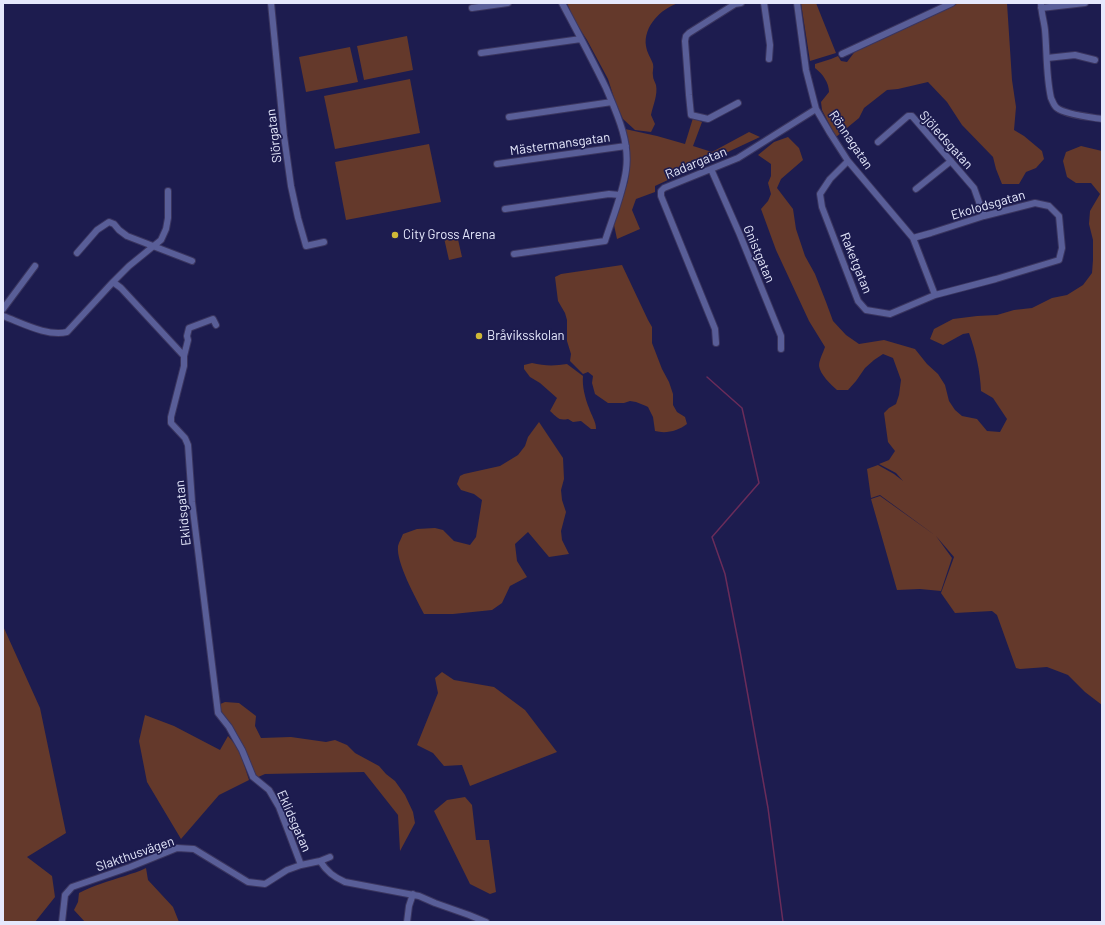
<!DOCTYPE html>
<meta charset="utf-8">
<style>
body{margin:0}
#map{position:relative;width:1105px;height:925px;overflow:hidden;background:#1d1c4f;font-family:Barlow,sans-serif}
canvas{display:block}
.frame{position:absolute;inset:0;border:4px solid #e5e8fc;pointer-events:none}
</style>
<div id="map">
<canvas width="1105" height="925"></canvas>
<div class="frame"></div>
</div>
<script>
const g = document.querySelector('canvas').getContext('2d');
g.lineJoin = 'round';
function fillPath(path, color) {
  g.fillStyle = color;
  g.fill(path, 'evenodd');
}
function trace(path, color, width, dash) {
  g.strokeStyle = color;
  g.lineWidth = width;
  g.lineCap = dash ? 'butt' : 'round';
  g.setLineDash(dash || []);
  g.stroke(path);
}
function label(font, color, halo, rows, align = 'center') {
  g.font = font + ' Barlow,sans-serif';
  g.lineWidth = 3.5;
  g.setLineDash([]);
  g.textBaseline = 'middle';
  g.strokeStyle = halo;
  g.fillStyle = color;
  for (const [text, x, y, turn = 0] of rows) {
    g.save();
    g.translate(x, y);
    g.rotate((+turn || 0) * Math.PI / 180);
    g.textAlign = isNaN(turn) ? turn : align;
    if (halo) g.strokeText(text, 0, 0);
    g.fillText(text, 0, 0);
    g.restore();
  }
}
fillPath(new Path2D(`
 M 567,3 L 679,3 C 661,8 643,27 646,46 C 647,53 651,58 653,64 C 654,68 652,72 653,76 C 653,79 655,82 656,85 C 658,95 653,105 651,115 L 655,124 L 651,132 L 635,130 L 623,119 L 616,104 L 608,79 L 587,40 L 574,20 Z
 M 801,3 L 816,3 L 836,53 L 810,61 Z
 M 959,3 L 1007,3 L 1012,80 L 1016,107 L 1014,130 L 1024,136 L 1042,151 L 1044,159 L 1036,168 L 1026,172 L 1019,184 L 1002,184 L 996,169 L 993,157 L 962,125 L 947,102 L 928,82 L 898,89 L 887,90 L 864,108 L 859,118 L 836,137 L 822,110 L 821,102 L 829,92 C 829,83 823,74 815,68 L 815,64 L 831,59 L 838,56 L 841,61 L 847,62 L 856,50 Z
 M 407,36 L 413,70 L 364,80 L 357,46 Z
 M 350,47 L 358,82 L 306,92 L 299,57 Z
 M 410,79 L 420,133 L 335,149 L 324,96 Z
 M 693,118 L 702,122 L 693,146 L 712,152 L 749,132 L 760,137 L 655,186 L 655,192 L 636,199 L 632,210 L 640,229 L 617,239 L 614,225 L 628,181 L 629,158 L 625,129 L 657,136 L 685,144 Z
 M 788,137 L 799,148 L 803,160 L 781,179 L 777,188 L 793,209 L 796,229 L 805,256 L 815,274 L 826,302 L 833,321 L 846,335 L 859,344 L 884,340 L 915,349 L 927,364 L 938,374 L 945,385 L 949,401 L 955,410 L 962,416 L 977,419 L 987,431 L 1000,432 L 1007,419 L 993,398 L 981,391 C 980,371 976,352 969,333 L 963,334 L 943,345 L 930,339 L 934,329 L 953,319 L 977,316 L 997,315 L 1014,310 L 1032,308 L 1052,298 L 1067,295 L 1083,285 L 1092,273 L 1093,260 L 1093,240 L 1089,224 L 1090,211 L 1100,194 L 1091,183 L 1076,183 L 1067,177 L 1063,161 L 1066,152 L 1081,146 L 1102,151 L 1102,705 L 1085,692 L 1068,675 L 1047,667 L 1020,669 L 1016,668 L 997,615 L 992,611 L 955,613 L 941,593 L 954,557 L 936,536 L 880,495 L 871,498 L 867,469 L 878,465 L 894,474 L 903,481 L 896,473 L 879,464 L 889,460 L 895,451 L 888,442 L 884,413 L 889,408 L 896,404 L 899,395 L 901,380 L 893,358 L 883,354 L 874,360 L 865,368 L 856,381 L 848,390 L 837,390 C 831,385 820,374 819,366 C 819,360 823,353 825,347 L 809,321 L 776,250 L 761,209 L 768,201 L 771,194 L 768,183 L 771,176 L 771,164 L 758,155 L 774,142 Z
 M 429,144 L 441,202 L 346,220 L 335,162 Z
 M 457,235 L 462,257 L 449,260 L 444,238 Z
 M 622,265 L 648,320 L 652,327 L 652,343 L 662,369 L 669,382 L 673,394 L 673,405 L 677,412 L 685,417 L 687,424 C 678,431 666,434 655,431 L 653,417 L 648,407 L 646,406 L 636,402 L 630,401 L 624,403 L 608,403 L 595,394 L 592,383 L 593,376 L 588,372 L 583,374 L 570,361 L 571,354 L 567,341 L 567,320 L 565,313 L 558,301 L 555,277 L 561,274 Z
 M 532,363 C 544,366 555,366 567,364 L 583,376 C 582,386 585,398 589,408 C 591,415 596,421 596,429 L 591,429 L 581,421 L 573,422 L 568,419 C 558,421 557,417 550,411 L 557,398 L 540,383 L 530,377 L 524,369 L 524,365 Z
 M 539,422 L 563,458 L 564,479 L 561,490 L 562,500 L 566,512 L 561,531 L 562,540 L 569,554 L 549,557 L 528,532 L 515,544 L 517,561 L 527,577 L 510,586 L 502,603 L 492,610 L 453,614 L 424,614 C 416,598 396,563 398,546 C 399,542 402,537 403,534 L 417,529 L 435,528 L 443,530 L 454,541 L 470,545 L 476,537 L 482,500 L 474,494 L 461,490 L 457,484 L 460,476 L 464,474 L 500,466 L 518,455 L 525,446 L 528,437 Z
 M 880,496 L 936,536 L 952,558 L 941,591 L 920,589 L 897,590 L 871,499 Z
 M 3,626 L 40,708 L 66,833 L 27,857 L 52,876 L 55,897 L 35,922 L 3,922 Z
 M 442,672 L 454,680 L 494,687 L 525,710 L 557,752 L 470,786 L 462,765 L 444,766 L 433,753 L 417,745 L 438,693 L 435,678 Z
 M 225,702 L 239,703 L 256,716 L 255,726 L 261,738 L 291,737 L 326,742 L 335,740 L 347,745 L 355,753 L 379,766 L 386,774 L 395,781 L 405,795 L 413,812 L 415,823 L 400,851 L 398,815 L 364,772 L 265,774 L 256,778 L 219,714 L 218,705 Z
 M 145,715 L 174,726 L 220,750 L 228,736 L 239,749 L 249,780 L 219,795 L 181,839 L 147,782 L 139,741 Z
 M 465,797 L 472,805 L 476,840 L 489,840 L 496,892 L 490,894 L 470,884 L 434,811 L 447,800 Z
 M 146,868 L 148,880 L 173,907 L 179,922 L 85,922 L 74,910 L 78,902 L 79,893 C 94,885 109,881 125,876 C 132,873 139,872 146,868 Z`), '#64392b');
trace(new Path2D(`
 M 707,377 L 742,408 L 759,483 L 712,537 L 725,574 L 740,651 L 768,808 L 783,922`), '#6a2c5a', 1.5);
const minor = new Path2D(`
 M 271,3 L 284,136 L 291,186 L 298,218 L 306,246 L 324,242
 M 764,3 L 770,45 L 769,59
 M 797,3 L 806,70 L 816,109 L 830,133 L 848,161 L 913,238 L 935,295
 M 1041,3 C 1041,12 1044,21 1045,30 C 1047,52 1046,76 1051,98 C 1053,102 1054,106 1057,108 C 1066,115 1091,117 1102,119
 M 472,8 L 508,3
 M 1041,8 L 1085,3
 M 481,53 L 581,39
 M 842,54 L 952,3
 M 1047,58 L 1075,55 L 1095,60
 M 738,103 L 708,119 L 691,115 L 689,95 L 685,41 L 686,36 L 689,33 L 735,4 L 741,3
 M 509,117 L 612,102
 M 878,142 L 908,116 L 912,116 L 974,188 L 984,216
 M 848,161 L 830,179 L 820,194 L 822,207 L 858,301 L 866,310 L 890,314 L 935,295 L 996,279 L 1059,260 L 1062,248 L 1059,216 L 1049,206 L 1035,203 L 984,216 L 931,233 L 913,238
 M 497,164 L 626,146
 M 711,169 L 740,235 L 781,336 L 781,349
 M 916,189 L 951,161
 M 168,191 L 168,218 L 166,229 L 161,240 L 129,266 L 113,282 L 121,288 L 184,356 L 184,366 L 171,417 L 171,423 L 185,438 L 188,445 L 192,502 L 218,713 L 229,727 L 234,736 L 242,750 L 253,777 L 269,790 L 279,807 L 301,865
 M 505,209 L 609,194 L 620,195
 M 77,253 L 97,230 L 109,222 L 114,224 L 119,230 L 127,236 L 192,261
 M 514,254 L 605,241 C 612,219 623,193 626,170 C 630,141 617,114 606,88 C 592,59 577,31 562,3
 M 3,309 L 35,266
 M 3,316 C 22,323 48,337 67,332 L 113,282
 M 716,343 L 715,329 L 661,196 L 661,191 L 664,188 L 738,158 L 816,109
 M 184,356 L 188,340 L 187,336 L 189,328 L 213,319 L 216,325
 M 320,861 C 327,872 334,877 345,882 L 419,896 L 435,903 L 469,915 L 486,922
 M 62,922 L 65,895 L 72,887 L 130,867 L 177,848 L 194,849 L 248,882 L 265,884 L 287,870 L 301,865 L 320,861 L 330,857
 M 407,922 L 409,906 L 413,894`);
trace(minor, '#3a355f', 8);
trace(minor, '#595e98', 6);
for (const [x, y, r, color] of [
 [395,235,4,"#cfb837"],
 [479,336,4,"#cfb837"]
]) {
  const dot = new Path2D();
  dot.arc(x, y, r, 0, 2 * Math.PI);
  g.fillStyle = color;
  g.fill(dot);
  trace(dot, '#1d1c4f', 1.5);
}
label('13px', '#e5e8fc', '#1d1c4f', [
 ["Slörgatan",274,136,-97],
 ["Rönnagatan",851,140,56],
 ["Sjöledsgatan",946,140,48],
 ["Mästermansgatan",560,144,-8],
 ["Radargatan",696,163,-22],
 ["Ekolodsgatan",988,205,-16],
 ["Gnistgatan",759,254,67],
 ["Raketgatan",856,263,68],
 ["Eklidsgatan",183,513,-96],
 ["Eklidsgatan",294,821,66],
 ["Slakthusvägen",135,854,-19]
]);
label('13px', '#e5e8fc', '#1d1c4f', [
 ["City Gross Arena",403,235],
 ["Bråviksskolan",487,336]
], 'left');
</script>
